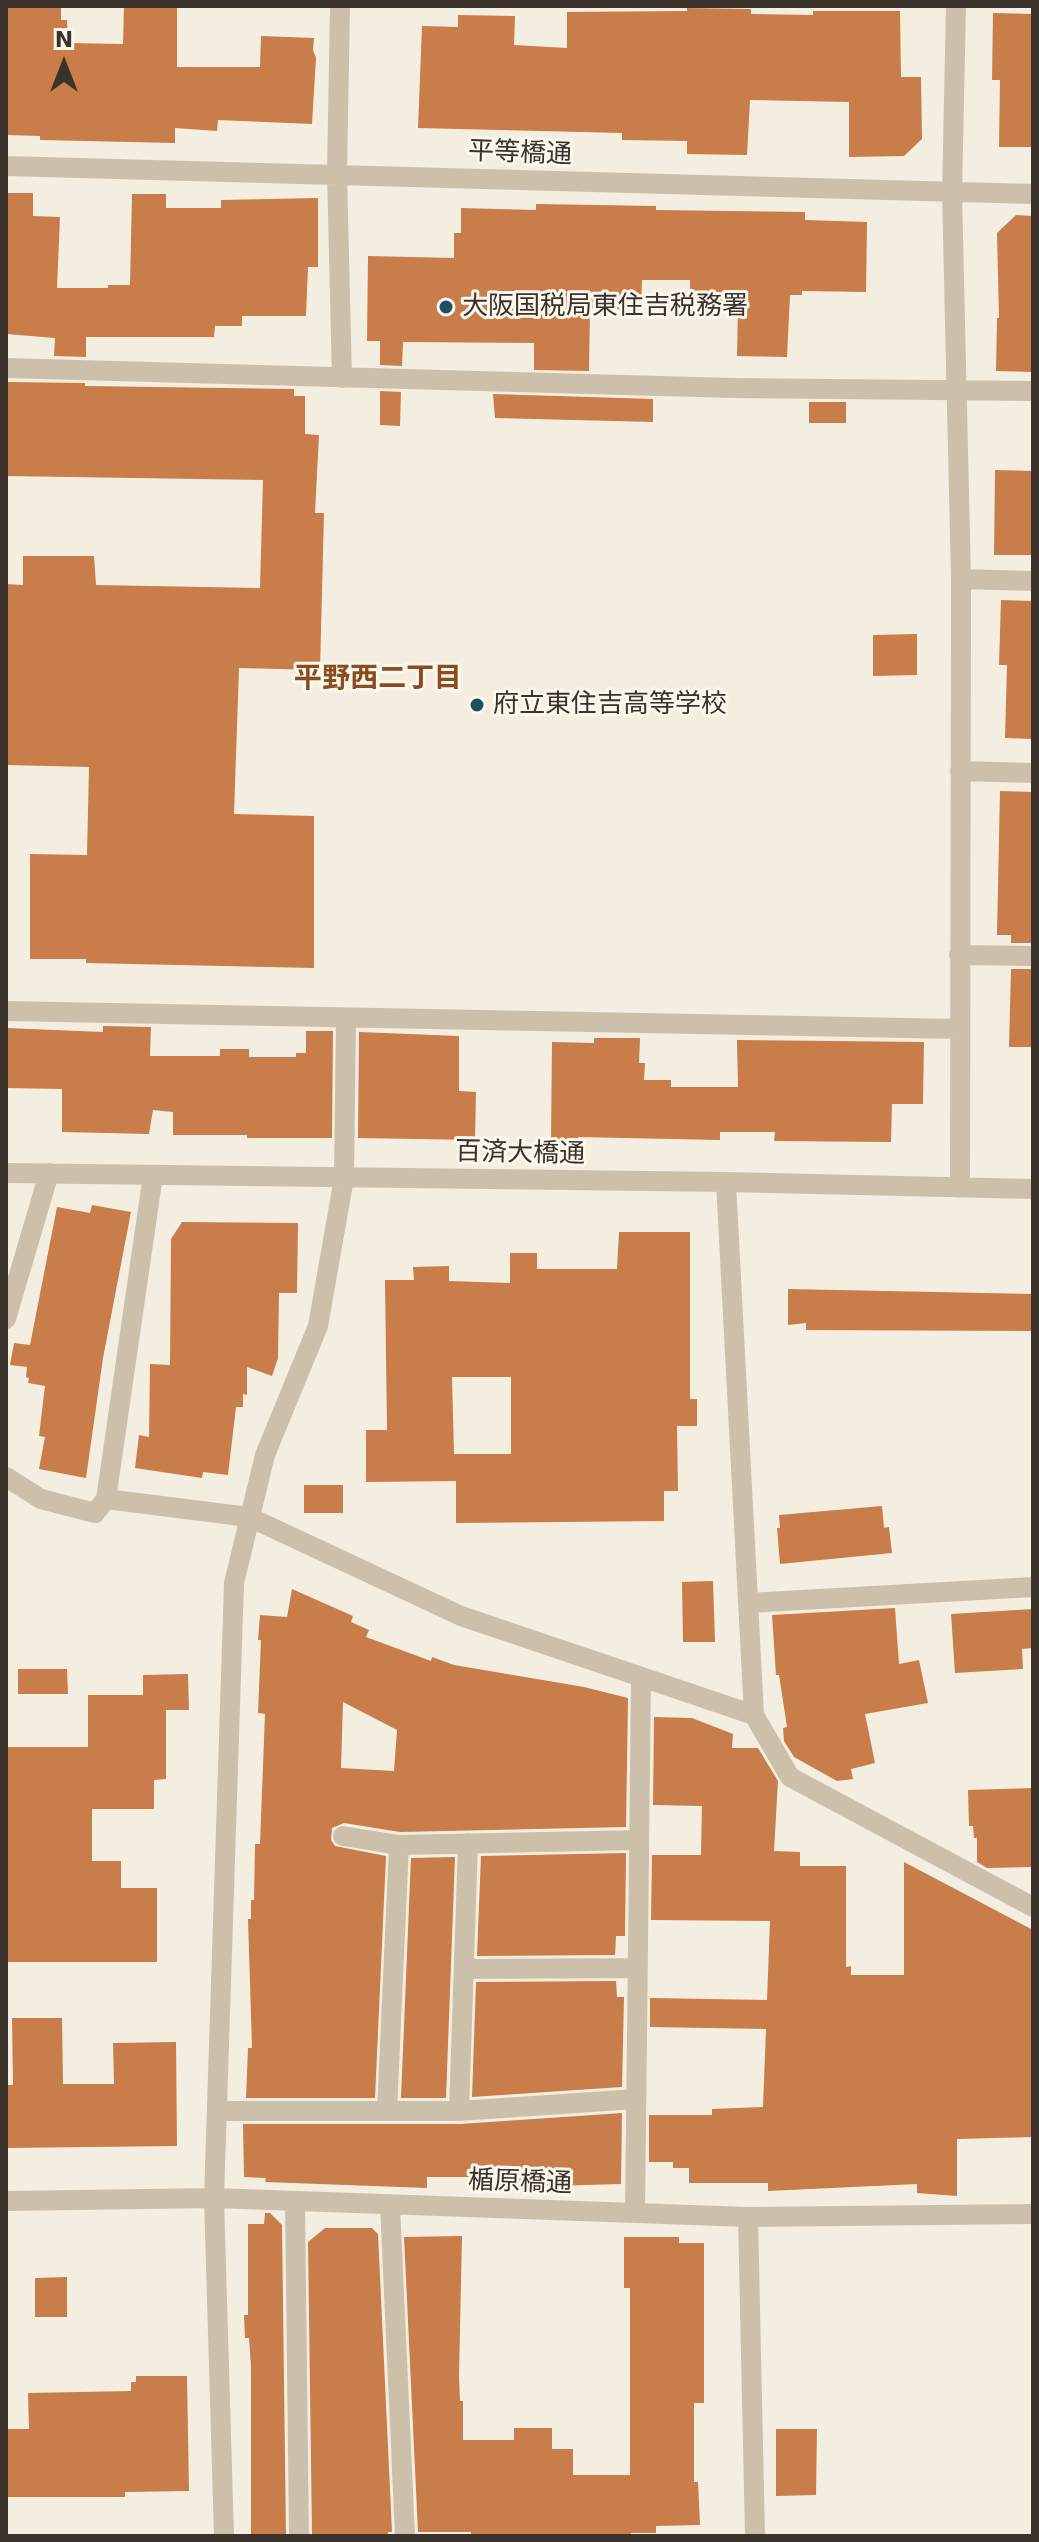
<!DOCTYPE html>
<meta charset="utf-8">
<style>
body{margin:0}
#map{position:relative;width:1039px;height:2542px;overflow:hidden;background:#f4eee0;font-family:"DejaVu Sans",sans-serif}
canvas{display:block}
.frame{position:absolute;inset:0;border:8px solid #3a322b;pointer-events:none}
.north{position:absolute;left:24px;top:24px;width:80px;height:80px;-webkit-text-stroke:6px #fbf7ed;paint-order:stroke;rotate:0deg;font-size:22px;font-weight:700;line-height:32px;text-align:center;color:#3a322b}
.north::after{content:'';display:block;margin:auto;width:28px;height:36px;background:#3a322b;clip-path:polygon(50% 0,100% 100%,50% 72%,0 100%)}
</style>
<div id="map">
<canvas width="1039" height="2542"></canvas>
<div class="frame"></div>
<div class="north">N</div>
</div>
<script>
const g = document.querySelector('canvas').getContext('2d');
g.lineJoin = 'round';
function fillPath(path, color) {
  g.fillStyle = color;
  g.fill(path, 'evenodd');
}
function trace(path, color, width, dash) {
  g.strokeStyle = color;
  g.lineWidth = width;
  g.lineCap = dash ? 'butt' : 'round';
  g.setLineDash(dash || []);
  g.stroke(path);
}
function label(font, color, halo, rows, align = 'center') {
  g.font = font + ' "DejaVu Sans","Noto Sans JP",sans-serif';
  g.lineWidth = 6;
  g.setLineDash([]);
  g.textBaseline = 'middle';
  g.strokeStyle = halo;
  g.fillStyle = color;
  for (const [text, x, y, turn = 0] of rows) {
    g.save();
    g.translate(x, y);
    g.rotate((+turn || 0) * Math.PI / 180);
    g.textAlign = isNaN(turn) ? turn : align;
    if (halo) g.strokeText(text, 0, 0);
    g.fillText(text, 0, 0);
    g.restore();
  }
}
fillPath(new Path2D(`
 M 6,6 L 61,6 L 61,20 L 67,20 L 68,43 L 123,44 L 124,6 L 177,6 L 177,67 L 260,67 L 261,36 L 314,38 L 313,50 L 316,58 L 312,124 L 218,120 L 217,131 L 175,128 L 175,143 L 40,140 L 40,136 L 6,135 Z
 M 687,8 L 751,9 L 751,14 L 813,15 L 813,11 L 900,11 L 901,77 L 921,77 L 922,139 L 904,156 L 849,157 L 849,102 L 750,100 L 747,155 L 687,154 L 687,141 L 622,140 L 622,133 L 418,128 L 422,26 L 458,27 L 458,15 L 515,16 L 514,45 L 567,48 L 567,12 L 687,11 Z
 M 993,13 L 1033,14 L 1031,147 L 999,147 L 1000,80 L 992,80 Z
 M 6,193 L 33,193 L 33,216 L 60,217 L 57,288 L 108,288 L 108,285 L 130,285 L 132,194 L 166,194 L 166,208 L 221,208 L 221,200 L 318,198 L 318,267 L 308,267 L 306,316 L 242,316 L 242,326 L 215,326 L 214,337 L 86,337 L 86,357 L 54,356 L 55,338 L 6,334 Z
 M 536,204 L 656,206 L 656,210 L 805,212 L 805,220 L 867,222 L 866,292 L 802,291 L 802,295 L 790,295 L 787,357 L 737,356 L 738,306 L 690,306 L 690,280 L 642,280 L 641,310 L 590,308 L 589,371 L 534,370 L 534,343 L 403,342 L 402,366 L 380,365 L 380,341 L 367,341 L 368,256 L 454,258 L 454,233 L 461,233 L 461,208 L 536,210 Z
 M 1016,215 L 1033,216 L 1033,372 L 996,371 L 997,318 L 999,318 L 997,233 Z
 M 6,382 L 85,383 L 85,386 L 294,389 L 294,396 L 305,396 L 305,434 L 319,435 L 315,513 L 324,513 L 320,670 L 239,668 L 234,814 L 314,816 L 314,968 L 86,963 L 86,959 L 30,959 L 30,854 L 87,855 L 89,767 L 6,765 L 6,584 L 23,585 L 23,556 L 94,556 L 96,585 L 260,588 L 263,480 L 6,476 Z
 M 380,391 L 401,392 L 400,426 L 380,425 Z
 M 493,394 L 653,399 L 653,422 L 495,418 Z
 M 809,402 L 846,402 L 846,423 L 809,423 Z
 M 995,470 L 1033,471 L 1033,555 L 994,555 Z
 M 1001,600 L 1033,601 L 1033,739 L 1005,738 L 1007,665 L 999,665 Z
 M 917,634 L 917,675 L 873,676 L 873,635 Z
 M 1000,791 L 1033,792 L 1033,943 L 1011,943 L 1011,935 L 997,935 Z
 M 1011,969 L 1033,969 L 1033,1047 L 1009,1047 Z
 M 103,1026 L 151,1027 L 150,1056 L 220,1056 L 220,1049 L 249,1049 L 249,1057 L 296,1057 L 296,1053 L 306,1053 L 306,1031 L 333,1031 L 332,1138 L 247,1138 L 247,1135 L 173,1135 L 173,1112 L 153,1110 L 149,1134 L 62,1132 L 62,1089 L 6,1088 L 6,1028 L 103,1032 Z
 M 359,1032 L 459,1036 L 459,1091 L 476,1092 L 475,1140 L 358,1138 Z
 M 594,1038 L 640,1038 L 639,1063 L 645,1063 L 644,1080 L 671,1080 L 671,1087 L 738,1087 L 737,1040 L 924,1042 L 923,1104 L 892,1104 L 891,1142 L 774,1141 L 775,1132 L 720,1132 L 720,1140 L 578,1137 L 578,1140 L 551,1140 L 552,1042 L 594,1043 Z
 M 92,1205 L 131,1212 L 103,1358 L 86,1478 L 39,1469 L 45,1437 L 39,1436 L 45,1386 L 28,1383 L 29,1378 L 26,1377 L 27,1367 L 10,1365 L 14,1343 L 30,1345 L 57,1207 L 90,1213 Z
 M 182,1222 L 298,1223 L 297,1293 L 279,1293 L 278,1358 L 272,1376 L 247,1367 L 247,1395 L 243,1394 L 243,1407 L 236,1407 L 228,1475 L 203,1472 L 202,1478 L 135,1468 L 139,1435 L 149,1437 L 150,1364 L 170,1365 L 171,1239 Z
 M 619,1232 L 690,1232 L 690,1399 L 697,1399 L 697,1426 L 677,1426 L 678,1491 L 664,1491 L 664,1521 L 456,1523 L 456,1481 L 366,1482 L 366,1430 L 387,1430 L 385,1280 L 414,1280 L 413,1267 L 449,1266 L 449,1281 L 510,1283 L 510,1253 L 537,1253 L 537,1269 L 617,1269 ZM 452,1377 L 511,1377 L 511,1454 L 454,1454 Z
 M 788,1289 L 1033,1294 L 1033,1331 L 806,1330 L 806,1323 L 788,1325 Z
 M 304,1485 L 343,1485 L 343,1513 L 304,1513 Z
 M 882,1506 L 884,1528 L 889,1527 L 892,1553 L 780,1564 L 777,1528 L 780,1528 L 779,1515 Z
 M 713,1581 L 715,1642 L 683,1642 L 682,1582 Z
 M 292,1589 L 353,1616 L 351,1622 L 369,1630 L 366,1637 L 431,1661 L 432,1657 L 454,1665 L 584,1687 L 628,1698 L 626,1827 L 400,1832 L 344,1823 L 332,1828 L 331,1840 L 335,1846 L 386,1856 L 375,2098 L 246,2098 L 248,2048 L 252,2048 L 248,1919 L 251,1919 L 251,1900 L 254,1900 L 255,1844 L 260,1844 L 265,1714 L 258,1713 L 261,1640 L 258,1640 L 260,1615 L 287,1617 ZM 343,1702 L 397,1730 L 394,1771 L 341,1768 Z
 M 895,1608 L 899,1664 L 919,1660 L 928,1703 L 865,1714 L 875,1763 L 851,1769 L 853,1779 L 837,1781 L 794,1757 L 784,1741 L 783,1728 L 787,1727 L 779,1675 L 776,1675 L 772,1615 Z
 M 1033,1609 L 1033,1648 L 1022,1649 L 1023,1669 L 955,1673 L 951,1614 Z
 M 18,1669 L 67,1669 L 68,1694 L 18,1694 Z
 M 188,1674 L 189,1710 L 166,1710 L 166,1779 L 154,1780 L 154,1809 L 92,1809 L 92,1861 L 121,1861 L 121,1888 L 157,1888 L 157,1962 L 6,1962 L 6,1747 L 88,1747 L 88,1695 L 143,1695 L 143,1675 Z
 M 654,1717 L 692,1718 L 733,1734 L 732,1748 L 758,1748 L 778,1781 L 774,1851 L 800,1852 L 800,1866 L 846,1866 L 846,1967 L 851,1966 L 851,1975 L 904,1975 L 904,1862 L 1033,1930 L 1033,2137 L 957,2139 L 957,2196 L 917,2193 L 917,2184 L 768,2191 L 768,2183 L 689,2183 L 689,2168 L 673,2168 L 673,2162 L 649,2162 L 649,2115 L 712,2115 L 712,2109 L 763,2107 L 766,2029 L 650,2027 L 650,1998 L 767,2000 L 770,1921 L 651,1920 L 652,1855 L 701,1855 L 702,1806 L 653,1805 Z
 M 1033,1788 L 1033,1867 L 987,1868 L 977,1862 L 977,1838 L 974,1838 L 973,1826 L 969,1826 L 968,1790 Z
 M 626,1853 L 625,1936 L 616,1936 L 615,1955 L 477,1956 L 481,1856 Z
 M 455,1857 L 446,2098 L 401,2098 L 411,1858 Z
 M 616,1981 L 617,1997 L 624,1997 L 622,2087 L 472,2097 L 476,1982 Z
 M 12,2018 L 62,2018 L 63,2084 L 114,2084 L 113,2043 L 176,2042 L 177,2146 L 6,2148 L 6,2085 L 13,2085 Z
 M 622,2113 L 621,2184 L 482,2188 L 482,2177 L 427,2177 L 427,2188 L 265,2182 L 266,2178 L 244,2177 L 243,2124 L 460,2124 Z
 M 265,2213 L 270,2213 L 282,2225 L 286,2536 L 251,2536 L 251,2367 L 249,2338 L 245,2338 L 244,2315 L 248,2315 L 248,2224 L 264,2224 Z
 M 325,2228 L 372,2228 L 378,2234 L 392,2532 L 388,2532 L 388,2536 L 312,2536 L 308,2242 Z
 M 462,2236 L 459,2376 L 460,2401 L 463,2401 L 463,2440 L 514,2440 L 514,2428 L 552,2428 L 552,2449 L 573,2449 L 573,2475 L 630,2475 L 630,2288 L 624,2288 L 624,2237 L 679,2237 L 679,2243 L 704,2243 L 704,2403 L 694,2403 L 694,2482 L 698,2482 L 700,2525 L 656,2526 L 656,2533 L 631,2533 L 631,2536 L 471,2536 L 471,2532 L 418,2532 L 404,2237 Z
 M 67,2277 L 67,2317 L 35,2317 L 35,2278 Z
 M 136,2376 L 187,2376 L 189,2491 L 125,2492 L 125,2497 L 6,2497 L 6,2429 L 29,2429 L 28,2393 L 131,2391 L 131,2382 L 136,2382 Z
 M 776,2429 L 817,2429 L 816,2495 L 776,2496 Z`), '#c87d4a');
trace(new Path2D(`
 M 340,6 L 337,174 L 342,378
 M 956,6 L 952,193 L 961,579 L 960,1188
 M 6,166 L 1033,194
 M 6,368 L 733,388 L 1033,391
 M 961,579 L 1033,581
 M 960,771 L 1033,773
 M 959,955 L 1033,956
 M 6,1011 L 960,1029
 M 6,1173 L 726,1182 L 1033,1189
 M 726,1182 L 754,1715 L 790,1777 L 1033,1907
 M 6,1319 L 49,1173
 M 6,1477 L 41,1499 L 95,1513 L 106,1499 L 153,1175
 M 106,1499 L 249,1517 L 461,1616 L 754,1715
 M 748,1603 L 1033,1587
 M 343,1836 L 399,1845 L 638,1840
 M 464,1969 L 637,1968
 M 217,2111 L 459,2111 L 636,2099
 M 387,2111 L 399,1845
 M 459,2111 L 468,1843
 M 6,2201 L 214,2198 L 748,2217 L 1033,2214
 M 295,2201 L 299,2536
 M 390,2204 L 405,2536
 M 635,2213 L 641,1677
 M 748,2217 L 755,2536
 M 224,2536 L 214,2198 L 234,1583 L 265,1455 L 318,1326 L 344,1178 L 346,1019`), '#cdc0ab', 20);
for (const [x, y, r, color] of [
 [446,307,8,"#1f4f5d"],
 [477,705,8,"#1f4f5d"]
]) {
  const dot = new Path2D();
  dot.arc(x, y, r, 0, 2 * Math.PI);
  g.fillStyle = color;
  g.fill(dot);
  trace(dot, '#fbf7ed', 3);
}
label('26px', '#3a322b', '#fbf7ed', [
 ["平等橋通",520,154,2],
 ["百済大橋通",520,1154,1],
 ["楯原橋通",520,2183,2]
]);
label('26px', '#3a322b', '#fbf7ed', [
 ["大阪国税局東住吉税務署",462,307],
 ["府立東住吉高等学校",493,705]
], 'left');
label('bold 28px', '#8b4c22', '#fbf7ed', [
 ["平野西二丁目",378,680]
]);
</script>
